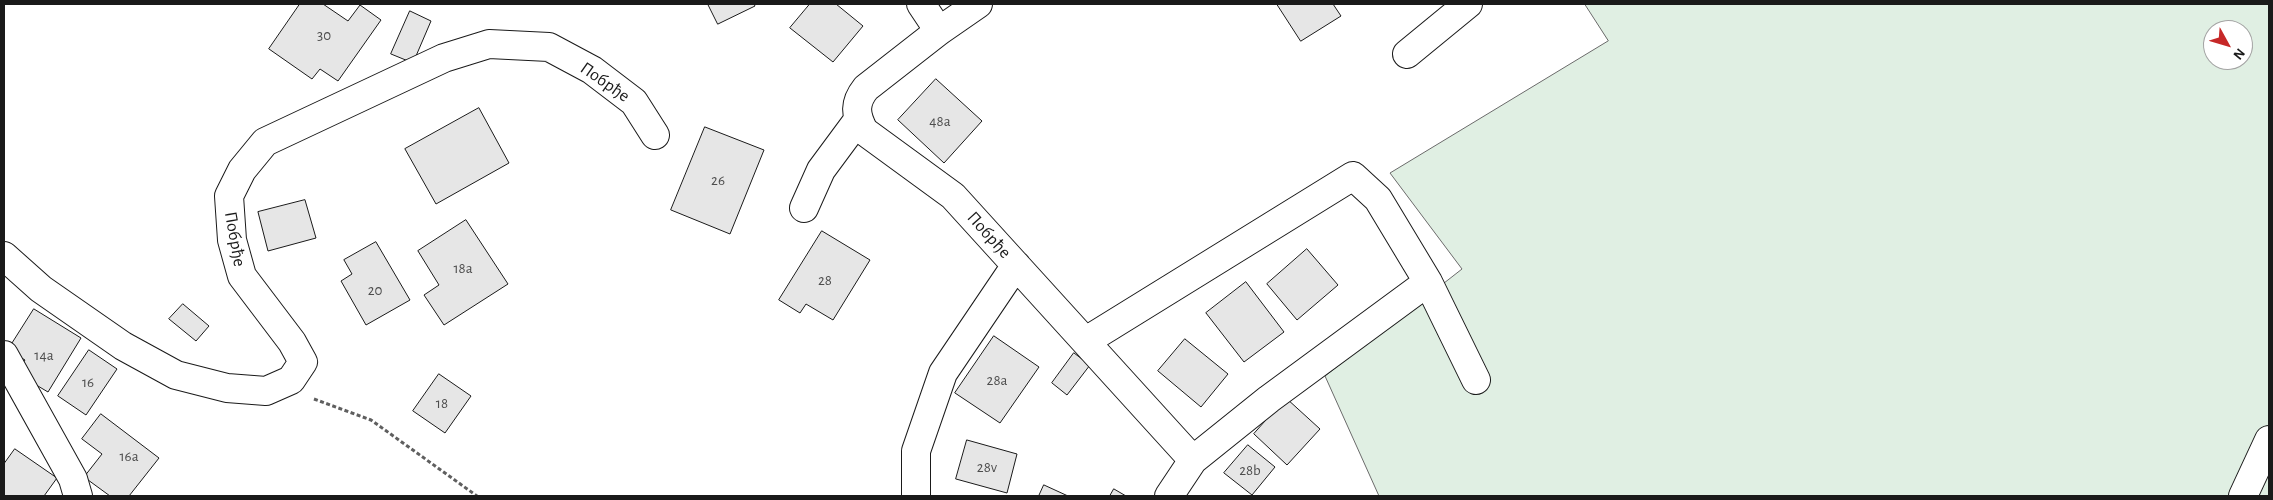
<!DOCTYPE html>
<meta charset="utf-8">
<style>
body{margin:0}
#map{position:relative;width:2273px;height:500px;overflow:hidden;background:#fff;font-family:"Alegreya Sans",sans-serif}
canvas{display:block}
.frame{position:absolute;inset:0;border:5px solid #1a1a1a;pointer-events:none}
.north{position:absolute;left:2203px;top:20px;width:50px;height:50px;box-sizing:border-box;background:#fff;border:1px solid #a3a3a3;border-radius:50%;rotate:129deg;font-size:14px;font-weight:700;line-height:20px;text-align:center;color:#1a1a1a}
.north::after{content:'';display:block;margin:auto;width:18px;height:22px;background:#c62828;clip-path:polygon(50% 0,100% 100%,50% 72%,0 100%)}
</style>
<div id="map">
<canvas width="2273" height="500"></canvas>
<div class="frame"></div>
<div class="north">N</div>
</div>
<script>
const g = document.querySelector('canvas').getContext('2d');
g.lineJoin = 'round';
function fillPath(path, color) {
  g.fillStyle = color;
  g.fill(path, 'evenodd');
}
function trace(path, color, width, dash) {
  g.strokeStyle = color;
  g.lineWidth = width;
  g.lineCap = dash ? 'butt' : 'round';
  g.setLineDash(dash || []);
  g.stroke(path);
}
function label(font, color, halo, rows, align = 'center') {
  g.font = font + ' "Alegreya Sans",sans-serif';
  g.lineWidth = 4;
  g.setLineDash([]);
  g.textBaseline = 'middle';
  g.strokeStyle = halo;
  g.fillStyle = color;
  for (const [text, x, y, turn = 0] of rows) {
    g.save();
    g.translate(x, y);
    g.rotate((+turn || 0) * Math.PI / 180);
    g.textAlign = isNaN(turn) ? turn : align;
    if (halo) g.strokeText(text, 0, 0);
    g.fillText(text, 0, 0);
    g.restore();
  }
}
const green = new Path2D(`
 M 1585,4 L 2269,4 L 2269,496 L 1379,496 L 1325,376 L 1462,269 L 1390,173 L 1608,41 ZM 2213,30 L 2243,30 L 2243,60 L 2213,60 Z`);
fillPath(green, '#e0efe3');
trace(green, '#6a6a6a', 1);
const building = new Path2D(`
 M 300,4 L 323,4 L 348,21 L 360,5 L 381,20 L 338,81 L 320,69 L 312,79 L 269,49 Z
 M 708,4 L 754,4 L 755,6 L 718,24 Z
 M 810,4 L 836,4 L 863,26 L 833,62 L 790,28 Z
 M 1277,4 L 1333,4 L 1341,16 L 1301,41 Z
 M 410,11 L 431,21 L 413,63 L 391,54 Z
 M 936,79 L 982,121 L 944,163 L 898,120 Z
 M 479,108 L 509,163 L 436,204 L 405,149 Z
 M 705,127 L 764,150 L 730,234 L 671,210 Z
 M 305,200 L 316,238 L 268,251 L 258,212 Z
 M 466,220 L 508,284 L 444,325 L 424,295 L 439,285 L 418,251 Z
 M 822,231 L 870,260 L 833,320 L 806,304 L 800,313 L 779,300 Z
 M 376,242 L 410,300 L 366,325 L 341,281 L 352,274 L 344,260 Z
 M 1307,249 L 1338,285 L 1297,320 L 1267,284 Z
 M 1246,282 L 1284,332 L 1244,362 L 1206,313 Z
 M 183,304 L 209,326 L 196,341 L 169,319 Z
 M 34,309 L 81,338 L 48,392 L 16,373 L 25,360 L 8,350 Z
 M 994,336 L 1039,367 L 1000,423 L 955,393 Z
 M 1185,339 L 1228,374 L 1201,407 L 1158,371 Z
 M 89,350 L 117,369 L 86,415 L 58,396 Z
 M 1074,353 L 1090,365 L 1067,395 L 1052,383 Z
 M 439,374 L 471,396 L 445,433 L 413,411 Z
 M 1286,398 L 1320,429 L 1287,465 L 1254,434 Z
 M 101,414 L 159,458 L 129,496 L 110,496 L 84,477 L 102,454 L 82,439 Z
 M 967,440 L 1017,454 L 1007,493 L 956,479 Z
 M 1248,445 L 1275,467 L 1252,495 L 1224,473 Z
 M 15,449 L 57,478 L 44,496 L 4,496 L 4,464 Z
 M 1044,485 L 1068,496 L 1039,496 Z
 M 1114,489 L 1126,496 L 1110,496 Z`);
fillPath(building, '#e6e6e6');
trace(building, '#1a1a1a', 1);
const street = new Path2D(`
 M 921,4 L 939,31
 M 978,4 L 939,31 L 866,88 C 854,103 855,114 864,131 L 953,196 L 1193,460
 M 1407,54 L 1468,4
 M 804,208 L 821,170 L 858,120
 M 4,256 L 41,289 L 123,346 L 176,375 L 227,388 L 266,391 L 291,380 L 303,362 L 292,342 L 242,276 L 232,240 L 229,196 L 242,170 L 265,142 L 444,58 L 489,44 L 549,47 L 592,70 L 634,102 L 655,135
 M 1086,341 L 1353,176 L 1378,199 L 1428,282 L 1476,380
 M 4,355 L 73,479 L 78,496
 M 916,496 L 916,451 L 943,373 L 1016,265
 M 1169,496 L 1193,460 L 1269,399 L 1428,282
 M 2243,496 L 2269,440`);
trace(street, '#1a1a1a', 30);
trace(new Path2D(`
 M 314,399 L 371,420 L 477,496`), '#5f5f5f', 3, [4, 2.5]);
trace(street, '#fff', 28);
label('15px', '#4d4d4d', null, [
 ["30",324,35],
 ["48a",940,121],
 ["26",718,180],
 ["18a",463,268],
 ["28",825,280],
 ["20",375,290],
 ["14a",44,355],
 ["28a",997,380],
 ["16",88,382],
 ["18",442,403],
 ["16a",129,456],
 ["28v",987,467],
 ["28b",1250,470]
]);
label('18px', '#1a1a1a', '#fff', [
 ["Побрђе",605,82,35],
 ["Побрђе",989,235,48],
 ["Побрђе",235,239,80]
]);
</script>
